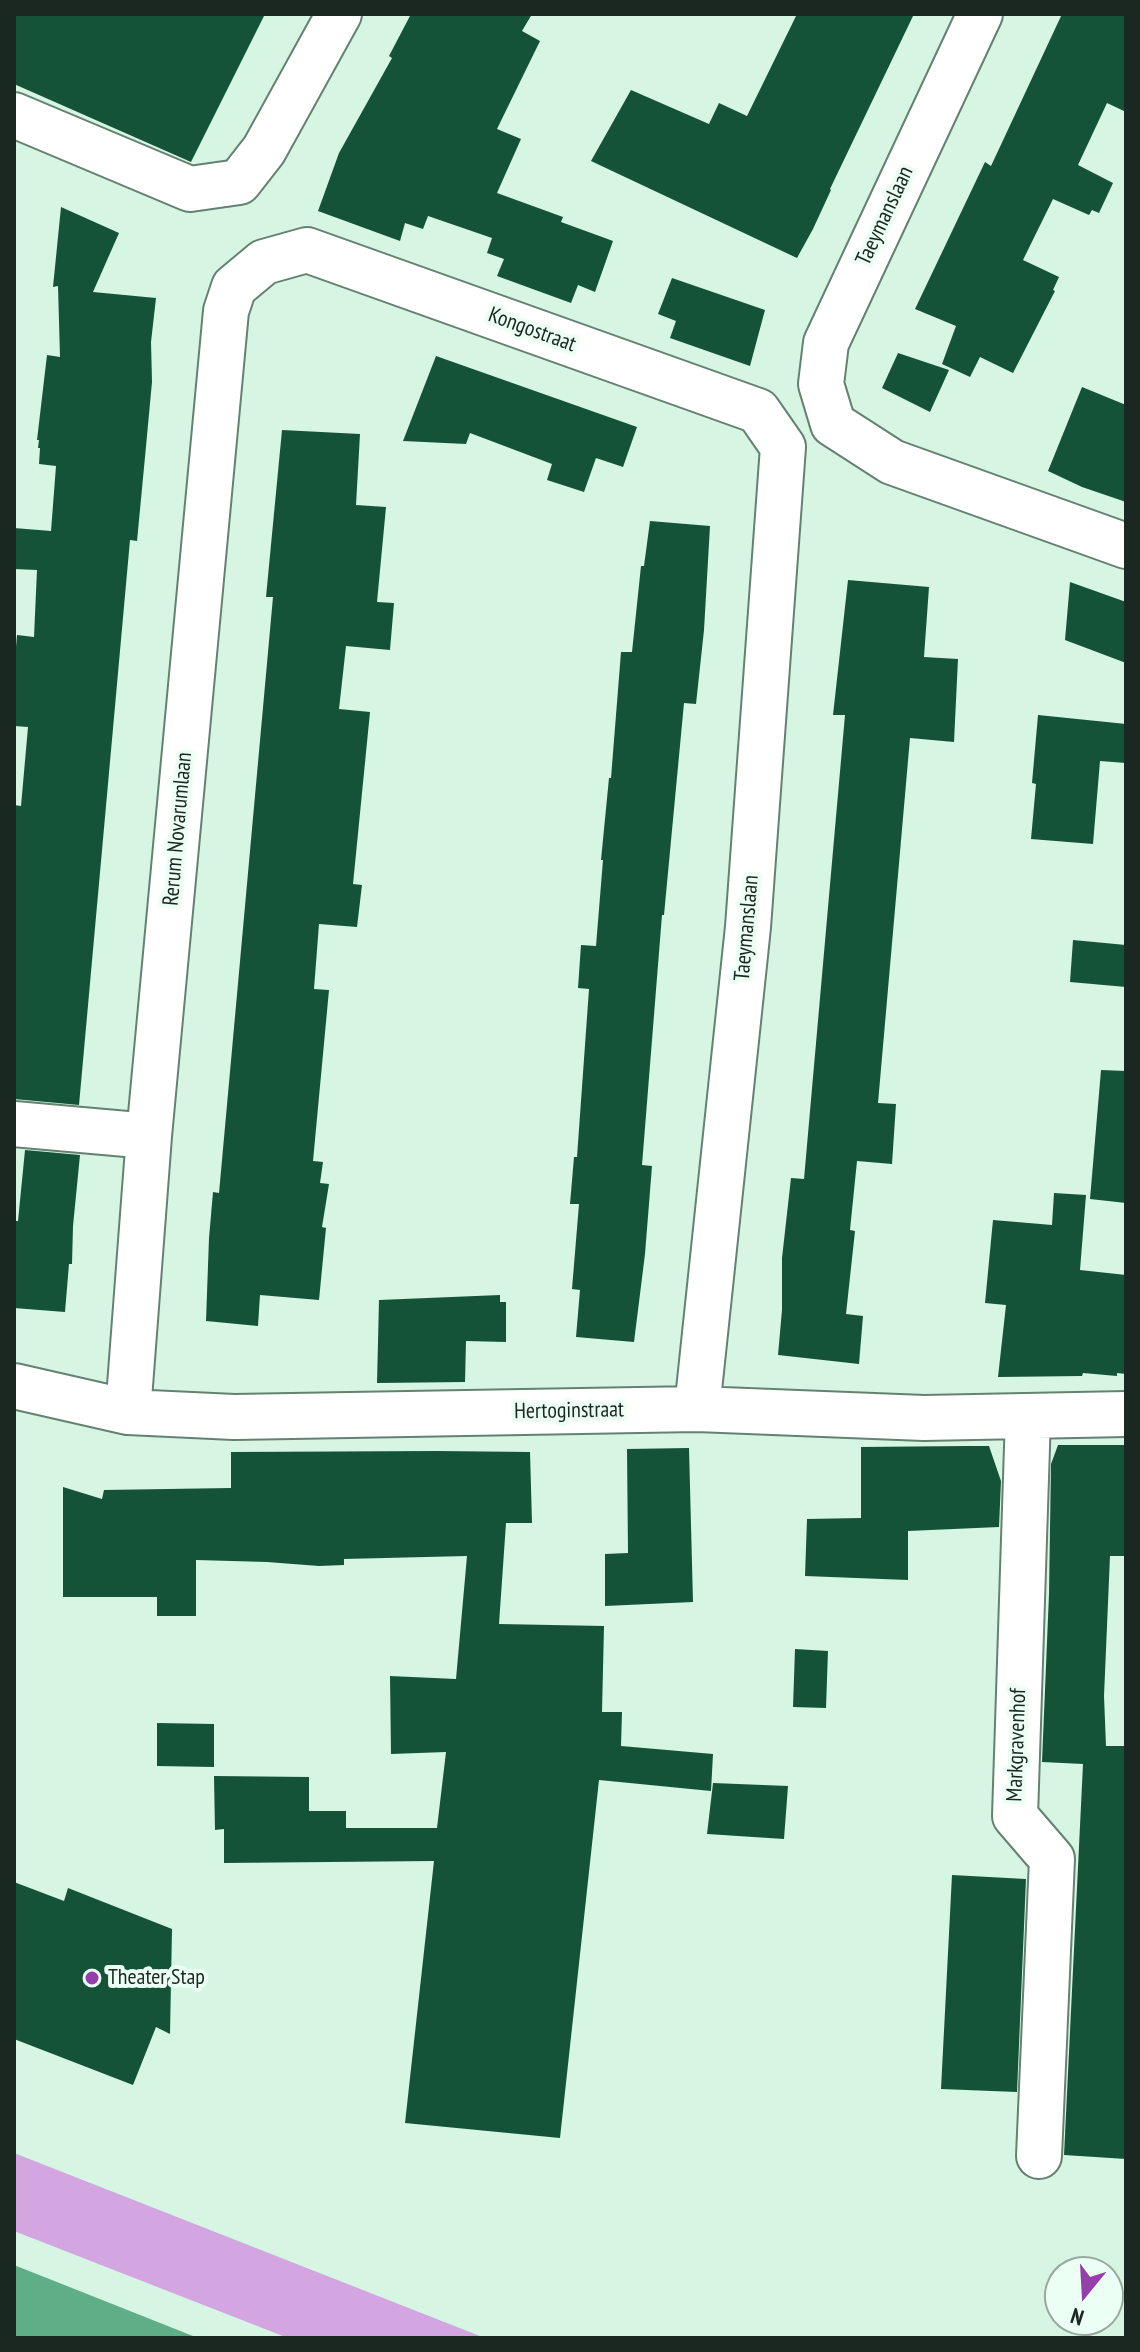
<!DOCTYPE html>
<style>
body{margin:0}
#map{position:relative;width:1140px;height:2352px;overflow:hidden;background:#d6f5e3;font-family:"PT Sans Narrow",sans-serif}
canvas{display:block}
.frame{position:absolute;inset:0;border:16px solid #1b2721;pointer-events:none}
.north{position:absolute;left:1044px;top:2256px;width:80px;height:80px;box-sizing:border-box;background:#ecfff4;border:2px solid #98a9a0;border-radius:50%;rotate:198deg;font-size:22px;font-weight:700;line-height:32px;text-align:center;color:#1b2721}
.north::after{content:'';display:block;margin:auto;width:28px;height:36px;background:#943fac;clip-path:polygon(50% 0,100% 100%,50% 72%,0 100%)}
</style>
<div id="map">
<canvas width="1140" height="2352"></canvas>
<div class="frame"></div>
<div class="north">N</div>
</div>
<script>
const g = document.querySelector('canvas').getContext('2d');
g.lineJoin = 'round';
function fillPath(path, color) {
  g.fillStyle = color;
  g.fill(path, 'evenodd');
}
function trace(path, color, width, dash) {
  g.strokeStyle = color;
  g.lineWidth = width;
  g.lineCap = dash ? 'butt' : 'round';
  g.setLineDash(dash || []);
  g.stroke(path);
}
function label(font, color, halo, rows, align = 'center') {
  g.font = font + ' "PT Sans Narrow",sans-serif';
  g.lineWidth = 8;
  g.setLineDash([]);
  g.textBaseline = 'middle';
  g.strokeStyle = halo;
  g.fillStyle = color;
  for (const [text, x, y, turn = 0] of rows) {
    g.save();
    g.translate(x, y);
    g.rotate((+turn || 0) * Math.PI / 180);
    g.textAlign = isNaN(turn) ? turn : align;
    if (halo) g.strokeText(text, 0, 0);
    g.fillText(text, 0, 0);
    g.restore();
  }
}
fillPath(new Path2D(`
 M 14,2153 L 485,2338 L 288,2338 L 14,2231 Z`), '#d3a5e1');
fillPath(new Path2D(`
 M 14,2265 L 198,2338 L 14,2338 Z`), '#60ae87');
fillPath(new Path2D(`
 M 14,14 L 265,14 L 191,162 L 14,84 Z
 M 411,14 L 532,14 L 522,31 L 540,41 L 497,129 L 521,139 L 497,193 L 563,217 L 561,222 L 613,241 L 595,292 L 578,285 L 571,303 L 497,276 L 504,259 L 487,253 L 492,238 L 428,216 L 423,229 L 405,223 L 400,241 L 318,211 L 339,153 L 392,58 L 389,56 Z
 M 797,14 L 914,14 L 830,189 L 831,190 L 813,229 L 797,258 L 591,161 L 631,90 L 709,124 L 719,103 L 747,116 Z
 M 1062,14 L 1126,14 L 1126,112 L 1107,103 L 1078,165 L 1113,183 L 1099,213 L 1092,210 L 1089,215 L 1053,199 L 1023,260 L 1059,277 L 1053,290 L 1055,291 L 1013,373 L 980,357 L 970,377 L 942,364 L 956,326 L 915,309 L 985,162 L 991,166 Z
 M 61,207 L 119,233 L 93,292 L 156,298 L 151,342 L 152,382 L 145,457 L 137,541 L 130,540 L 79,1105 L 14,1099 L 14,805 L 21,806 L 28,727 L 14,726 L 14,670 L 17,635 L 34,637 L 37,570 L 14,569 L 14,528 L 51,531 L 56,466 L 39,464 L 40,448 L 38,448 L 39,440 L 37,440 L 47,355 L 60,357 L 58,286 L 53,287 Z
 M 672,278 L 765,310 L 750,366 L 670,338 L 676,321 L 658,314 Z
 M 898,353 L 949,370 L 930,412 L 882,388 Z
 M 436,356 L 637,427 L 623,467 L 596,458 L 584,492 L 547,480 L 552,464 L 470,433 L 466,444 L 403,441 Z
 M 1082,387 L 1126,405 L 1126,502 L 1082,487 L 1048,471 Z
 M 282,430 L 360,434 L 356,505 L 386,507 L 377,602 L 394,603 L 390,650 L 346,646 L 339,709 L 370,712 L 353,884 L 362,885 L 357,927 L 319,924 L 314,989 L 329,990 L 313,1161 L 323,1162 L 320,1183 L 329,1184 L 322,1227 L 326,1228 L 319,1300 L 260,1295 L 258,1326 L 206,1321 L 209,1238 L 213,1192 L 219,1193 L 273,597 L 266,597 Z
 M 650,521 L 710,526 L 704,630 L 696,704 L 684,703 L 664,915 L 662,915 L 642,1165 L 652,1166 L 645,1254 L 634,1342 L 576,1337 L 580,1290 L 572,1289 L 579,1204 L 570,1204 L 574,1157 L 577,1157 L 589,989 L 578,988 L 581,945 L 596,946 L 603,860 L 601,860 L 609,778 L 611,778 L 621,652 L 632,652 L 641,566 L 644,566 Z
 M 848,580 L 929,587 L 924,657 L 958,659 L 954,742 L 910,738 L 878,1103 L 896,1104 L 892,1164 L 857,1161 L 850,1230 L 855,1231 L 846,1314 L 863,1316 L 859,1364 L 778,1355 L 782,1310 L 782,1258 L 791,1178 L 804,1179 L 845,715 L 833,715 Z
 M 1070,582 L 1126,602 L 1126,663 L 1065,640 Z
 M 1038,715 L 1126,724 L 1126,763 L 1100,761 L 1093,844 L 1031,839 L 1036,784 L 1032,783 Z
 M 1073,940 L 1126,945 L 1126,987 L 1070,982 Z
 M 1101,1070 L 1126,1071 L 1126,1203 L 1090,1199 Z
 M 25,1150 L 80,1155 L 73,1226 L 72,1264 L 69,1264 L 65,1312 L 14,1308 L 14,1221 L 18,1221 Z
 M 1054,1193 L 1086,1195 L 1080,1270 L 1126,1275 L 1126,1374 L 1117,1373 L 1117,1376 L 1083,1373 L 1082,1376 L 998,1377 L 1006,1305 L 985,1303 L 993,1220 L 1052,1225 Z
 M 500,1295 L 500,1302 L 506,1302 L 506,1342 L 466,1341 L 465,1382 L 377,1383 L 379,1300 Z
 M 1058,1445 L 1126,1445 L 1126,1556 L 1110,1556 L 1104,1696 L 1106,1746 L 1126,1746 L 1126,2159 L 1064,2155 L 1083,1764 L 1042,1762 L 1049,1594 L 1051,1464 Z
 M 966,1446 L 989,1446 L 1001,1481 L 999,1527 L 908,1531 L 908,1580 L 805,1576 L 807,1519 L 861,1518 L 861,1447 Z
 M 689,1448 L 693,1602 L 605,1606 L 605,1554 L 628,1553 L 627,1449 Z
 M 438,1451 L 530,1452 L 532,1523 L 506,1523 L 499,1624 L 604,1626 L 602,1712 L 622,1712 L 621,1746 L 713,1754 L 711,1791 L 599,1780 L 560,2138 L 405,2123 L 434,1861 L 224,1863 L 224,1829 L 215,1830 L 214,1776 L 309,1777 L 309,1811 L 346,1811 L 346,1828 L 437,1828 L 446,1752 L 391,1754 L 390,1676 L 456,1679 L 467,1556 L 344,1559 L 344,1565 L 319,1566 L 267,1562 L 196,1560 L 196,1616 L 157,1616 L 157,1597 L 63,1597 L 63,1487 L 102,1499 L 104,1490 L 231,1488 L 231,1452 Z
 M 795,1649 L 828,1651 L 826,1708 L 793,1707 Z
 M 157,1723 L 214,1724 L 214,1767 L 157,1766 Z
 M 713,1783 L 788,1786 L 784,1839 L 707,1834 Z
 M 952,1875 L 1026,1879 L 1017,2092 L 941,2089 Z
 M 14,1882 L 64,1901 L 68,1888 L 172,1929 L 170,2034 L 156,2027 L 133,2085 L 14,2039 Z`), '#155339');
const minor = new Path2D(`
 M 980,14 L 826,343 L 821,384 L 833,424 L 892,462 L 1126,546
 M 14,115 L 190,189 L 239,182 L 264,150 L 339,14
 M 14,1124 L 149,1136
 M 14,1386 L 128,1412 L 234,1417 L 697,1409 L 924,1418 L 1126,1414
 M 128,1412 L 149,1136 L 226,311 L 234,287 L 264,262 L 307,250 L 758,411 L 783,447 L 748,927 L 697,1409
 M 1028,1416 L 1015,1816 L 1052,1859 L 1039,2156`);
trace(minor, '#658172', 48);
trace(minor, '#fff', 44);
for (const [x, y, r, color] of [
 [92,1978,8,"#943fac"]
]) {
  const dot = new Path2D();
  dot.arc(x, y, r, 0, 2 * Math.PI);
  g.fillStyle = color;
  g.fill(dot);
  trace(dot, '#ecfff4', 3);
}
label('22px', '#1b2721', '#ecfff4', [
 ["Taeymanslaan",885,216,-65],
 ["Kongostraat",532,330,20],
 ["Rerum Novarumlaan",178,829,-85],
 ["Taeymanslaan",747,928,-85],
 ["Hertoginstraat",569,1411,-1],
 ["Markgravenhof",1017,1745,-88]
]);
label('22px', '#1b2721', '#ecfff4', [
 ["Theater Stap",108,1978]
], 'left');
</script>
